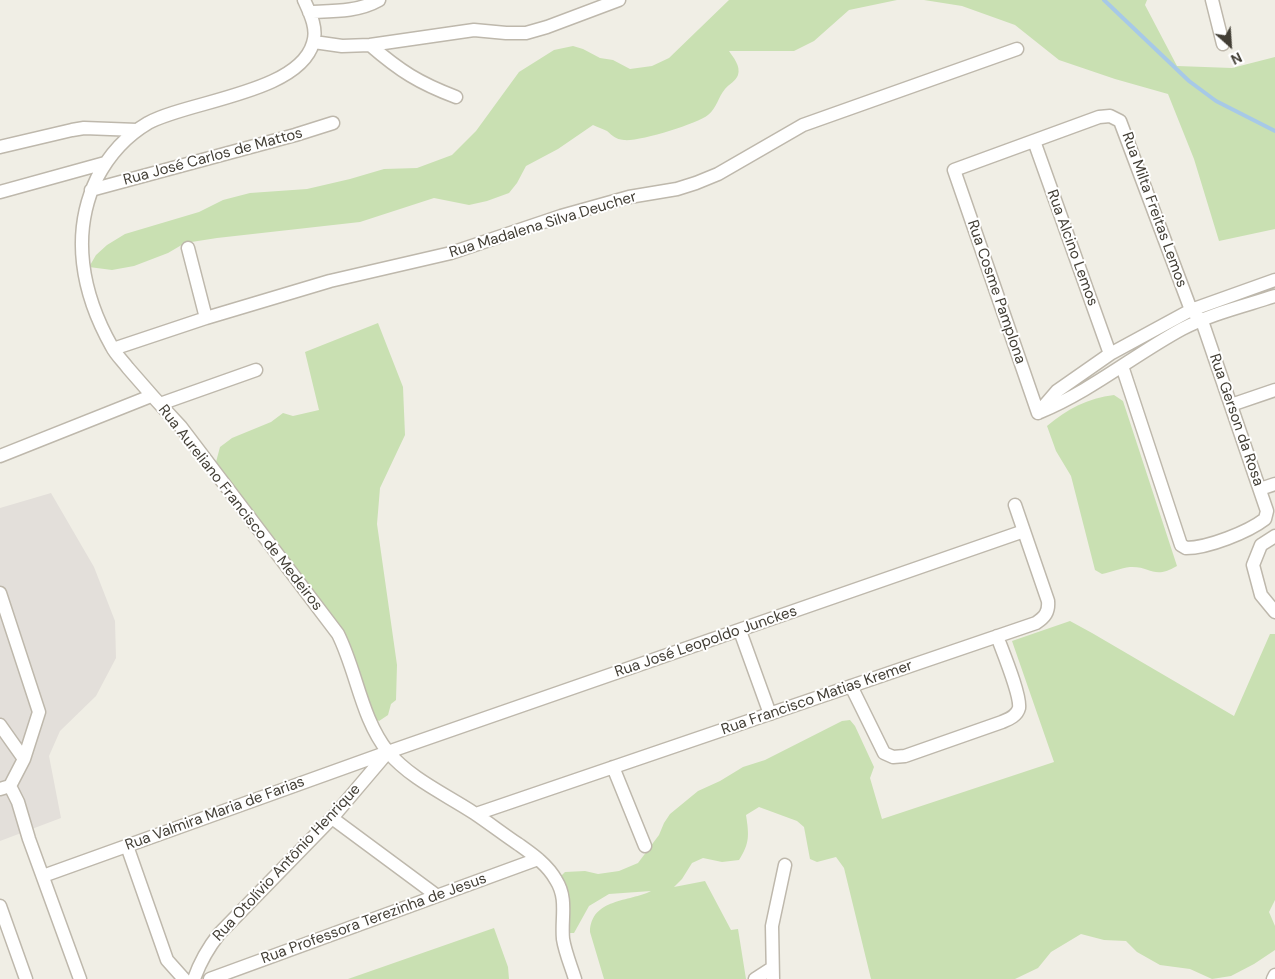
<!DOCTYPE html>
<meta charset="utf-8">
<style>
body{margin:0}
#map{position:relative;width:1275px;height:979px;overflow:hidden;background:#f0eee5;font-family:"DM Sans",sans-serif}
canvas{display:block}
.north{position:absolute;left:1205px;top:20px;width:50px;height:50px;-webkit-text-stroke:4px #fff;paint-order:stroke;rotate:154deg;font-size:14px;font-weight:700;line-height:20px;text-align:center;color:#423e35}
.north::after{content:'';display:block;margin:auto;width:18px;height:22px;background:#423e35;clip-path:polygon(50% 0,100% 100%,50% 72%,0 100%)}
</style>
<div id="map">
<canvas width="1275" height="979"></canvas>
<div class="north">N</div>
</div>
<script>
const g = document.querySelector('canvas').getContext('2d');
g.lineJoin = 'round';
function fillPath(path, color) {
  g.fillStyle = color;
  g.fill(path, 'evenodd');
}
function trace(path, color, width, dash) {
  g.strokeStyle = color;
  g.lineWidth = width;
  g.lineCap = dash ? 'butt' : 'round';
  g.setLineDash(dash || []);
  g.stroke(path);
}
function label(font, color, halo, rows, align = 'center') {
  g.font = font + ' "DM Sans",sans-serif';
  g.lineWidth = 4;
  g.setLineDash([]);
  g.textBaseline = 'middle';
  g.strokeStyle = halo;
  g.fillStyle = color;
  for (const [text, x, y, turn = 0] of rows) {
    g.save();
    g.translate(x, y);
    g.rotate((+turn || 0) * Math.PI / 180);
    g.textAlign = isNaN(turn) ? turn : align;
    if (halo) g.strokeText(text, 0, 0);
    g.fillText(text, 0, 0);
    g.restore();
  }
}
fillPath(new Path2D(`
 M 51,493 L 94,567 L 115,621 L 116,658 L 96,696 L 60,731 L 49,756 L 61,818 L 0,841 L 0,508 Z`), '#e3dfda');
fillPath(new Path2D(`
 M 729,0 L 897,0 L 849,10 L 814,41 L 794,51 L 729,51 C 733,57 741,66 738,75 C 736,81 729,84 725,89 C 718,97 717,108 708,115 C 697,124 638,142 624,140 C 615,139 613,136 607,131 C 603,129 597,127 593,125 L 558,149 L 526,166 L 517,183 L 509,193 L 487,201 L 469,205 L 434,198 L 360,222 L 217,238 L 185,243 L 168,253 L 134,266 L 112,270 L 89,267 L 96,255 L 107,245 L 125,234 L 199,212 L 223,200 L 250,193 L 307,189 L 350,179 L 384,169 L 417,168 L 452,155 L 476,131 L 519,72 L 554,50 L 573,46 L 583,49 L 600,58 L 613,60 L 630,69 L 652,66 L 669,58 Z
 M 924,0 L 1147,0 L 1145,5 L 1177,66 L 1232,68 L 1275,57 L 1275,229 L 1219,241 L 1194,159 L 1168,94 L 1115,79 L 1059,60 L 1015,25 L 962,6 Z
 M 378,323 L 403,387 L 405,435 L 380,488 L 377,524 L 397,665 L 396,700 L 391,704 L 388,715 L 379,721 C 367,715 360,679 357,665 L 216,462 L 220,447 L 232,438 L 271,422 L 283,413 L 293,416 L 319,410 L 305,352 Z
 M 1114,395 L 1123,401 L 1177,566 C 1153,580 1152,566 1130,567 C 1121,568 1111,572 1102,574 L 1095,570 L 1071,476 L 1056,451 L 1047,426 C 1067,409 1088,398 1114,395 Z
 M 1070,621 L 1092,633 L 1234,716 L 1270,634 L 1275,634 L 1275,900 L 1269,912 L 1275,926 L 1275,950 L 1254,964 L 1231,976 L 1212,979 L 1190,969 L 1160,965 L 1137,952 L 1126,941 L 1104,940 L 1081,934 L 1051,952 L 1038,968 L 1015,979 L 871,979 L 844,868 L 836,857 L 817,862 L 810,859 L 804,827 L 797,821 L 759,807 L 746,815 C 749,835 750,843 739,860 L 722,862 L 703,858 L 692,863 L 682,879 L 674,887 L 705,881 L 731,930 L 738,929 L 746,979 L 604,979 L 590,932 C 591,898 630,902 651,891 L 609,894 L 589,906 L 574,933 L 568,933 L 565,885 L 561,876 L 565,872 L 585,871 L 598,874 L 619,871 L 638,863 L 659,835 L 664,823 L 670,814 L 698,791 L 720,781 L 743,767 L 765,760 L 842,721 L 850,720 L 855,726 L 874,767 L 870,778 L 882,819 L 1054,762 L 1012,641 Z
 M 494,928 L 508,967 L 509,979 L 348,979 Z`), '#c9e0b2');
trace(new Path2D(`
 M 1104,0 L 1189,81 L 1216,101 L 1275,131`), '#a7c9e7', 4);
const minor = new Path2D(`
 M 304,0 C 310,13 318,29 313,43 C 299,93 188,101 148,123 C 126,136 109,155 97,178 C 70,234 82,294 112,347 C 116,355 123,361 128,368 C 145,388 163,408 181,427 L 338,634 C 357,672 361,718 388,752 C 411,779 445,794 474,813 C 489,823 503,834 518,844 C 532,854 547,864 556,880 C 568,899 561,918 563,939 C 565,952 571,966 575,979
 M 1212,0 L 1223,44
 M 309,12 C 333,11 358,12 379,0
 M 314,42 L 342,46 L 370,45 L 474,30 L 506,33 L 526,33 L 547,27 L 619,0
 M 370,45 C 400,71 419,83 456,97
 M 1034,141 L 1110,354
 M 0,147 L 72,130 L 84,128 L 137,130
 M 91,190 L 295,135 L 333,123
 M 0,192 L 105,163
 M 188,248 L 206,318
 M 113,349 L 206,318 L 330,281 L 451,253 L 561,216 L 629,197 L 677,189 L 696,183 L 718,174 L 803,125 L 1017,49
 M 160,404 L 256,370
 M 1231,405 L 1275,390
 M 1040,412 C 1091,391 1134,355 1182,329 C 1210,314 1244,306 1275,296
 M 1038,413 L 954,170 L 1099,117 L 1110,116 L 1120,121 L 1191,310 L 1202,321 L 1267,511 L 1265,519 C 1248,532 1208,548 1186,548 L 1181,545 L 1122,366
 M 1038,413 L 1057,391 L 1110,354 L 1191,310 L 1275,280
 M 0,456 L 151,396
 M 1260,489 L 1275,484
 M 1275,536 L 1261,545 L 1253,565 L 1261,595 L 1275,612
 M 0,593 L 39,712 L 24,759 L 10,786
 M 740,631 L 770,714
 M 851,686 L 884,753 L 893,757 L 905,756 L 1002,722 C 1009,719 1017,716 1019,708 C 1021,695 1002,650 997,636
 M 0,725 L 24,759
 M 613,767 L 645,846
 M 0,789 L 10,786 L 18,802 L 29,839 L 80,979
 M 476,814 L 1036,623 C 1045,617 1049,612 1048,601 L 1015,505
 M 332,818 L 436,895
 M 127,846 L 167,960 L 184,979
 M 43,876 L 388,752 L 1024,531
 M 0,906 L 26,979
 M 194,979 C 200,962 208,948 219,934 L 332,818 L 388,752
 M 210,979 L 538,859
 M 755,979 L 772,968
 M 773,979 L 772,926 L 785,865
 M 1273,979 L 1275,975`);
trace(minor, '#beb8ac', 15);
trace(minor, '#fff', 12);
label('15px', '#423e35', '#fff', [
 ["Rua José Carlos de Mattos",213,157,-15],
 ["Rua Milta Freitas Lemos",1154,210,70],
 ["Rua Madalena Silva Deucher",543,225,-17],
 ["Rua Alcino Lemos",1072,248,70],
 ["Rua Cosme Pamplona",996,292,71],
 ["Rua Gerson da Rosa",1236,420,71],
 ["Rua Aureliano Francisco de Medeiros",240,508,52],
 ["Rua José Leopoldo Junckes",706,642,-19],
 ["Rua Francisco Matias Kremer",817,698,-19],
 ["Rua Valmira Maria de Farias",215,814,-20],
 ["Rua Otolívio Antônio Henrique",287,863,-47],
 ["Rua Professora Terezinha de Jesus",374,919,-20]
]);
</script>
